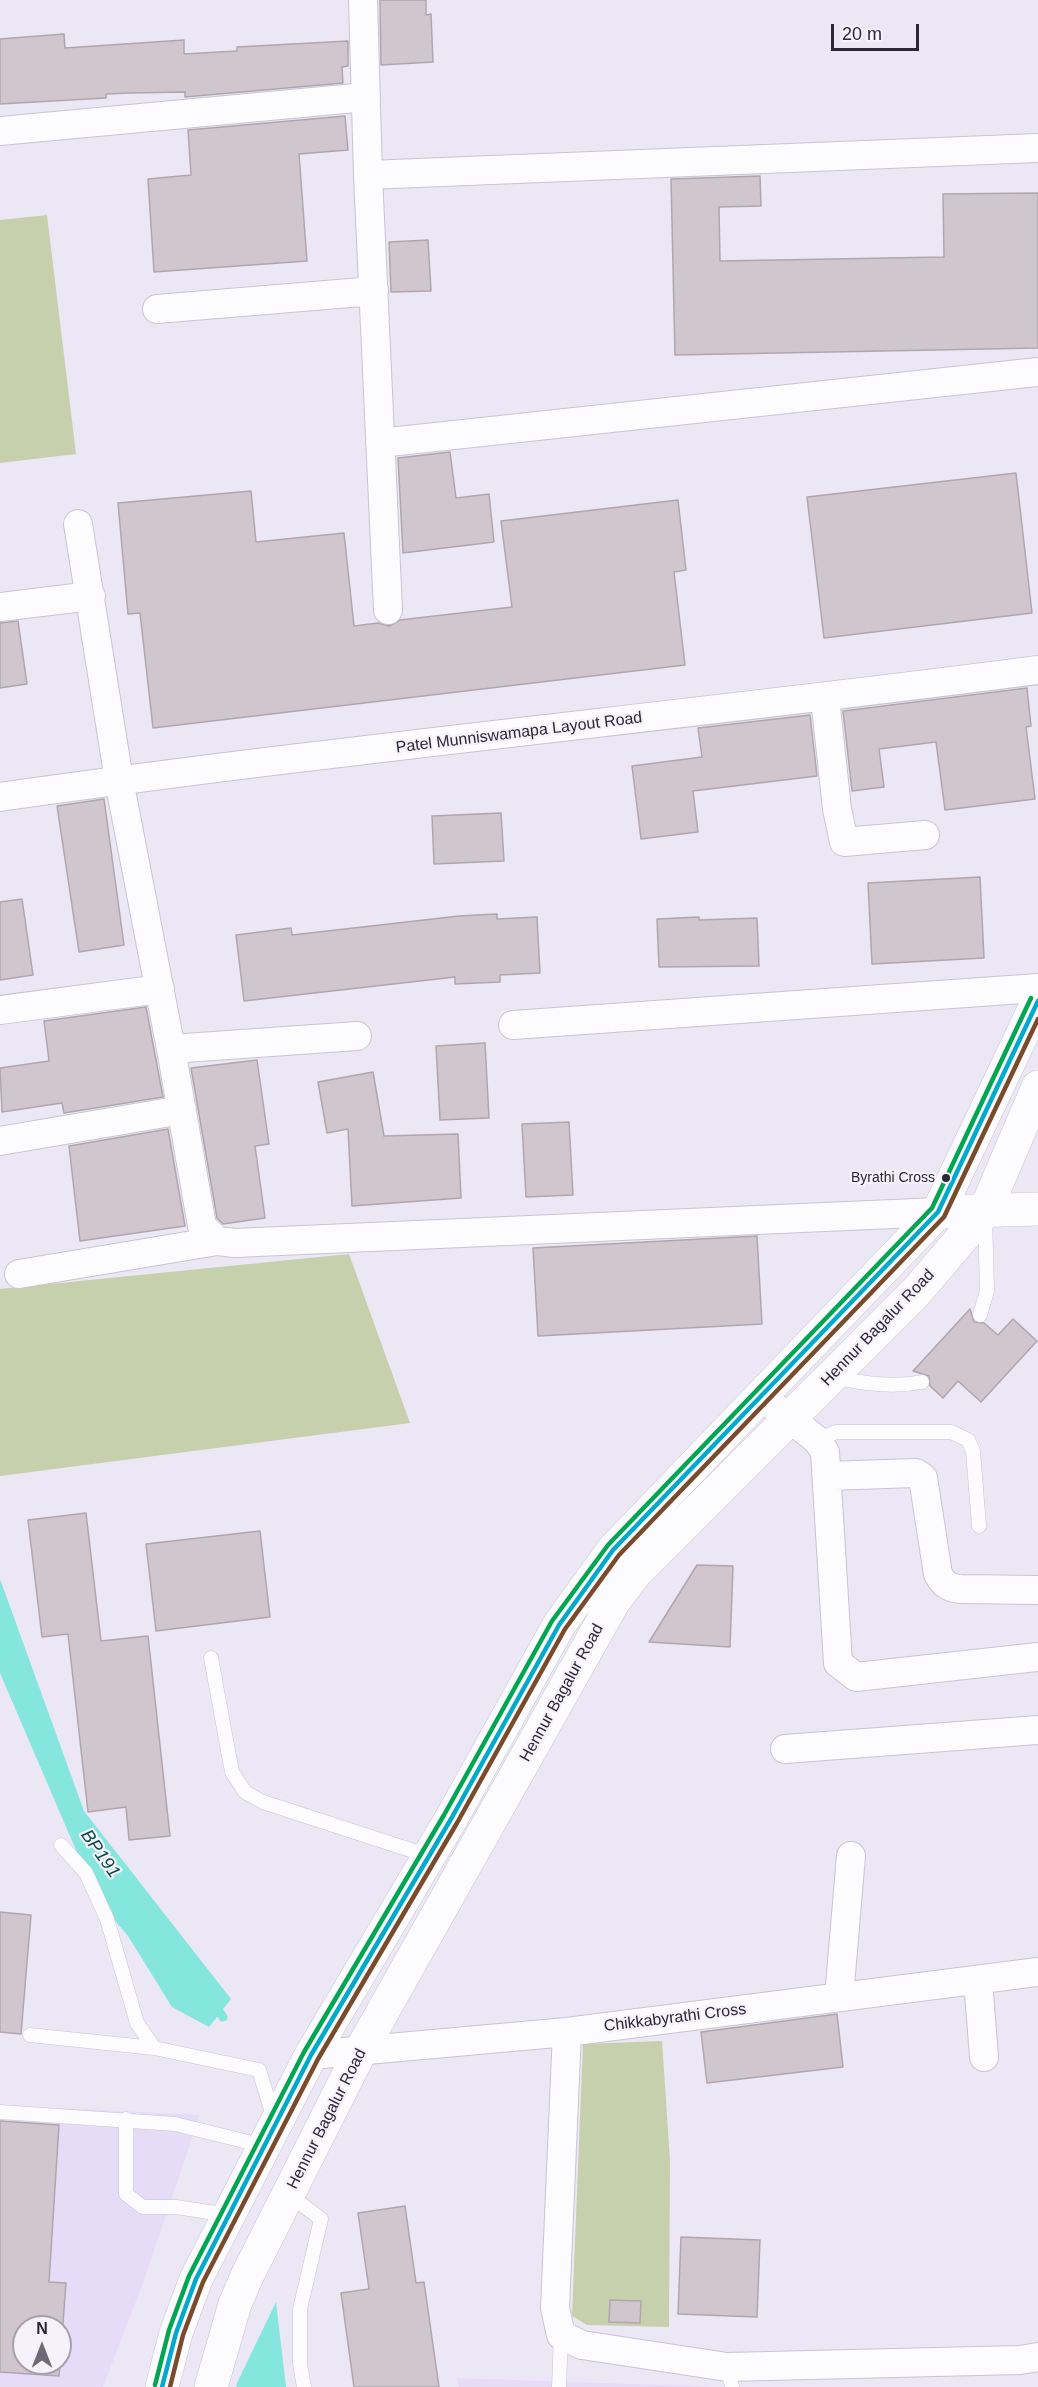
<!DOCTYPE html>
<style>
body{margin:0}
#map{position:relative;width:1038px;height:2387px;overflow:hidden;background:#ece7f5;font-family:Helvetica,sans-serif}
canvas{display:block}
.north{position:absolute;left:12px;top:2315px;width:60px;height:60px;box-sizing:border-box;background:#f5f2fb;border:2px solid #a5a0ac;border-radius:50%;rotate:0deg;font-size:16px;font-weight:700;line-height:24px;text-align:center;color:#2c2636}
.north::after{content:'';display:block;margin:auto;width:21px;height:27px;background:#6f6a79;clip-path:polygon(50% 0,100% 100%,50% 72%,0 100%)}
.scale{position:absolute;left:831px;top:24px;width:88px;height:27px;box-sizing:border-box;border:3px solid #2c2636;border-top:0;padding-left:8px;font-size:18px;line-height:21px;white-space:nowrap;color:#2c2636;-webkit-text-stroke:4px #f5f2fb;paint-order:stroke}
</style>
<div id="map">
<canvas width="1038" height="2387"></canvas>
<div class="north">N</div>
<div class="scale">20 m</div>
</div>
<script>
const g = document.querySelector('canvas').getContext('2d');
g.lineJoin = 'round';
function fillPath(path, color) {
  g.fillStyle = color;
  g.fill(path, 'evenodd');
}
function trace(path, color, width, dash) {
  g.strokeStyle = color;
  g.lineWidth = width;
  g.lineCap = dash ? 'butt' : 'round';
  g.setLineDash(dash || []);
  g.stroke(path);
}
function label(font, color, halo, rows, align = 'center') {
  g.font = font + ' Helvetica,sans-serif';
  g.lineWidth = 4.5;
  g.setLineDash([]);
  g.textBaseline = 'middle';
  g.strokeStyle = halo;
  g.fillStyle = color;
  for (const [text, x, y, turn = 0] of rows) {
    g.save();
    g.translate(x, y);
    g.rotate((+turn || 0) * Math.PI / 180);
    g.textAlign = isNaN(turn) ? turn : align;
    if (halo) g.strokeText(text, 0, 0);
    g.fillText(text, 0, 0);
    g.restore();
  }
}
fillPath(new Path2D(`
 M 0,2105 L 200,2115 L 143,2283 L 103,2387 L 0,2387 ZM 24,2327 L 60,2327 L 60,2363 L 24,2363 Z
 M 457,2378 L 717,2387 L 459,2387 Z`), '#e6dcf8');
fillPath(new Path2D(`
 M 47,215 L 76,454 L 0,463 L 0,220 Z
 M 349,1254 L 410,1423 L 0,1476 L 0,1289 Z
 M 662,2041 L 670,2160 L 669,2327 L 587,2325 L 572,2316 L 583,2044 Z`), '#c7d0ad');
fillPath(new Path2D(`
 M 0,1579 L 84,1811 L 231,1999 L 209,2027 L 172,2007 L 128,1936 L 97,1899 L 0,1673 Z
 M 276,2302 L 286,2387 L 237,2387 L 236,2385 Z`), '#84e6dc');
trace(new Path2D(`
 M 213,2004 L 223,2017`), '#84e6dc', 9);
const building = new Path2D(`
 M 380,0 L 426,0 L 426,15 L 431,14 L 433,62 L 381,65 Z
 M 64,34 L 65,48 L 184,40 L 184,54 L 237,51 L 237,47 L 348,41 L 348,66 L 342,67 L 343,83 L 185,97 L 185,92 L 130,93 L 106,94 L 106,98 L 0,104 L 0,39 Z
 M 345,116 L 348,150 L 299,154 L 307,261 L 154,272 L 148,179 L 191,175 L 188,130 Z
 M 760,176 L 761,206 L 719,207 L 720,261 L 944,257 L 943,194 L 1038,193 L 1038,348 L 675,355 L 671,179 Z
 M 428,240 L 431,291 L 391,292 L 389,242 Z
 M 450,452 L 456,498 L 489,494 L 494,542 L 403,553 L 398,458 Z
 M 1016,473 L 1032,613 L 824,638 L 807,497 Z
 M 251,491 L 256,542 L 344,533 L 354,626 L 378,623 L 389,626 L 400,620 L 512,607 L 501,521 L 678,500 L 686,570 L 674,572 L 685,665 L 153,728 L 140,613 L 128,614 L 118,503 Z
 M 18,621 L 27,684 L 0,688 L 0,623 Z
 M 1027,688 L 1031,726 L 1026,727 L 1035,799 L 945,810 L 936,742 L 879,749 L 884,787 L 852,791 L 843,711 Z
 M 810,715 L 817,776 L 693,791 L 698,832 L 641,839 L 632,766 L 702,757 L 698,728 Z
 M 104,799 L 124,945 L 79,952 L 57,806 Z
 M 501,813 L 504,861 L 434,864 L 432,816 Z
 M 980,877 L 984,958 L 872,964 L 868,883 Z
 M 22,899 L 33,975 L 0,980 L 0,902 Z
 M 497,914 L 497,919 L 537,917 L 540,973 L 500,975 L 500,982 L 455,984 L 455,977 L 244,1001 L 236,935 L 291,928 L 292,935 L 459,916 Z
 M 699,917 L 699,920 L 757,918 L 759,966 L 659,967 L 657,919 Z
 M 146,1007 L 163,1097 L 64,1113 L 62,1103 L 2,1112 L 0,1068 L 49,1061 L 44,1021 Z
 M 485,1043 L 489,1118 L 440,1120 L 436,1046 Z
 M 257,1060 L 269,1144 L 255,1146 L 265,1218 L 223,1224 L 217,1218 L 191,1068 Z
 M 373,1072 L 384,1136 L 458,1134 L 461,1198 L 352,1206 L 348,1129 L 327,1133 L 318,1082 Z
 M 569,1122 L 573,1195 L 526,1197 L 522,1124 Z
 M 168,1129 L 185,1226 L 80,1241 L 69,1146 Z
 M 757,1236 L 762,1324 L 538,1336 L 533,1248 Z
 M 970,1309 L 974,1322 L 984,1323 L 998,1335 L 1013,1319 L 1037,1341 L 981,1402 L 958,1381 L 943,1398 L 930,1386 L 929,1376 L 913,1371 Z
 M 86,1513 L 101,1641 L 148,1636 L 170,1836 L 129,1840 L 126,1807 L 88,1812 L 68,1634 L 42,1637 L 28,1520 Z
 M 260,1531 L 270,1617 L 156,1631 L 146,1544 Z
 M 697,1565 L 733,1566 L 730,1647 L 649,1642 Z
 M 0,1912 L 31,1915 L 21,2034 L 0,2032 Z
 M 837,2014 L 843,2067 L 707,2083 L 701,2032 Z
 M 0,2121 L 59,2125 L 49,2282 L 66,2283 L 59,2376 L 0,2372 ZM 24,2327 L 60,2327 L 60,2363 L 24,2363 Z
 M 405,2206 L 416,2283 L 424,2282 L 439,2387 L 354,2387 L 341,2293 L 369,2289 L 358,2213 Z
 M 681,2237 L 760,2240 L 757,2317 L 678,2314 Z
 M 610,2300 L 641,2301 L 640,2323 L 609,2322 Z`);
fillPath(building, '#d1c5ce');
trace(building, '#b0a6ae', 1.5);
const lane = new Path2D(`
 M 980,1315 L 987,1291 L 985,1216
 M 835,1378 C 865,1383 891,1388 922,1382
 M 817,1440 L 836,1432 L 951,1432 L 968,1440 L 973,1451 L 979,1526
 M 211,1658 L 232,1772 L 245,1792 L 263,1802 L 429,1856
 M 61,1845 L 86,1873 L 107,1919 L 137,2023 L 154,2048
 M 30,2035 L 154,2048 L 259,2070 L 274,2119
 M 0,2112 L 175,2124 L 264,2146
 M 126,2119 L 126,2194 L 143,2207 L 176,2207 L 229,2215
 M 288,2194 L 321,2219 L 300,2309 L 300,2364 L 304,2387
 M 727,2367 L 732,2387
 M 559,2387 L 561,2335`);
const street = new Path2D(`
 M 363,0 L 368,175 L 1038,148
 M 0,131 L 366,97
 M 368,175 L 388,610
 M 157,309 L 374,291
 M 380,443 L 1038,372
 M 78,524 L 119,780 L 171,1049 L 357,1036
 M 0,607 L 91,596
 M 825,698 L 837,809 L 844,842 L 925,835
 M 0,797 C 345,748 692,715 1038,670
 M 0,1010 L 160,989
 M 513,1025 L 1038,988
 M 171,1049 L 202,1226 L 217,1241 L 235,1243 L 938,1212
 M 0,1141 L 182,1110
 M 19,1274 L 217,1241
 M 761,1396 L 817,1440 L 825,1452 L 838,1663 L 856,1677 L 1038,1657
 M 827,1476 L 916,1473 L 923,1478 L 938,1574 C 944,1585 949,1588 961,1589 L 1038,1590
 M 785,1749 L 1038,1730
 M 978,1980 L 984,2057
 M 839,1997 L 851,1856
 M 567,2032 L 555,2308 L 561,2335 L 582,2345 L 727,2367 L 1020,2360 L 1038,2357
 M 311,2055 L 567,2032 L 1038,1972`);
const secondary = new Path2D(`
 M 938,1212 L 1038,1209`);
const primary = new Path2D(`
 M 162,2387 L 176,2333 L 196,2279 L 311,2055 L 451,1819 L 559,1625 L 613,1550 L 938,1212 L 1038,1001
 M 211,2387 L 235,2304 L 247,2276 L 360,2052 L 614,1601 L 637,1571 L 917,1291 L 985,1211 L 1038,1087`);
trace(lane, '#c9c4d2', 15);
trace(street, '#c9c4d2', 30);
trace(secondary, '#c9c4d2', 34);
trace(primary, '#c9c4d2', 34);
trace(lane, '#fcfbfe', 14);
trace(street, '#fcfbfe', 28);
trace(secondary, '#fcfbfe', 33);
trace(primary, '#fcfbfe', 33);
trace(new Path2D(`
 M 162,2387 L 176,2333 L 196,2279 L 311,2055 L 451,1819 L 559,1625 L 613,1550 L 938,1212 L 1038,1001`), '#00a9ce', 4.5);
trace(new Path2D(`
 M 170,2387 L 183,2335 L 203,2282 L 318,2059 L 457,1823 L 565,1629 L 619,1555 L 944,1217 L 1038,1019`), '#7a4b2a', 4.5);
trace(new Path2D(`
 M 155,2385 L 169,2330 L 189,2276 L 304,2052 L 444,1815 L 552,1621 L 608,1545 L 932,1208 L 1031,998`), '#00a651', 4.5);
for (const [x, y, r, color] of [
 [946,1178,5,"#2c2636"]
]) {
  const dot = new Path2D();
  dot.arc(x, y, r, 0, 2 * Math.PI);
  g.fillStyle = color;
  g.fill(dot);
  trace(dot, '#f5f2fb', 2);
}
label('14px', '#2c2636', '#f5f2fb', [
 ["Byrathi Cross",935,1178]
], 'right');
label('16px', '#2c2636', '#f5f2fb', [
 ["Patel Munniswamapa Layout Road",519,733,-7],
 ["Hennur Bagalur Road",878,1328,-46],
 ["Hennur Bagalur Road",562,1693,-61],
 ["Chikkabyrathi Cross",675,2018,-7],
 ["Hennur Bagalur Road",327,2119,-63]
]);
label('italic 18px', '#094a42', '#f5f2fb', [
 ["BP191",100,1854,55]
]);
</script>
